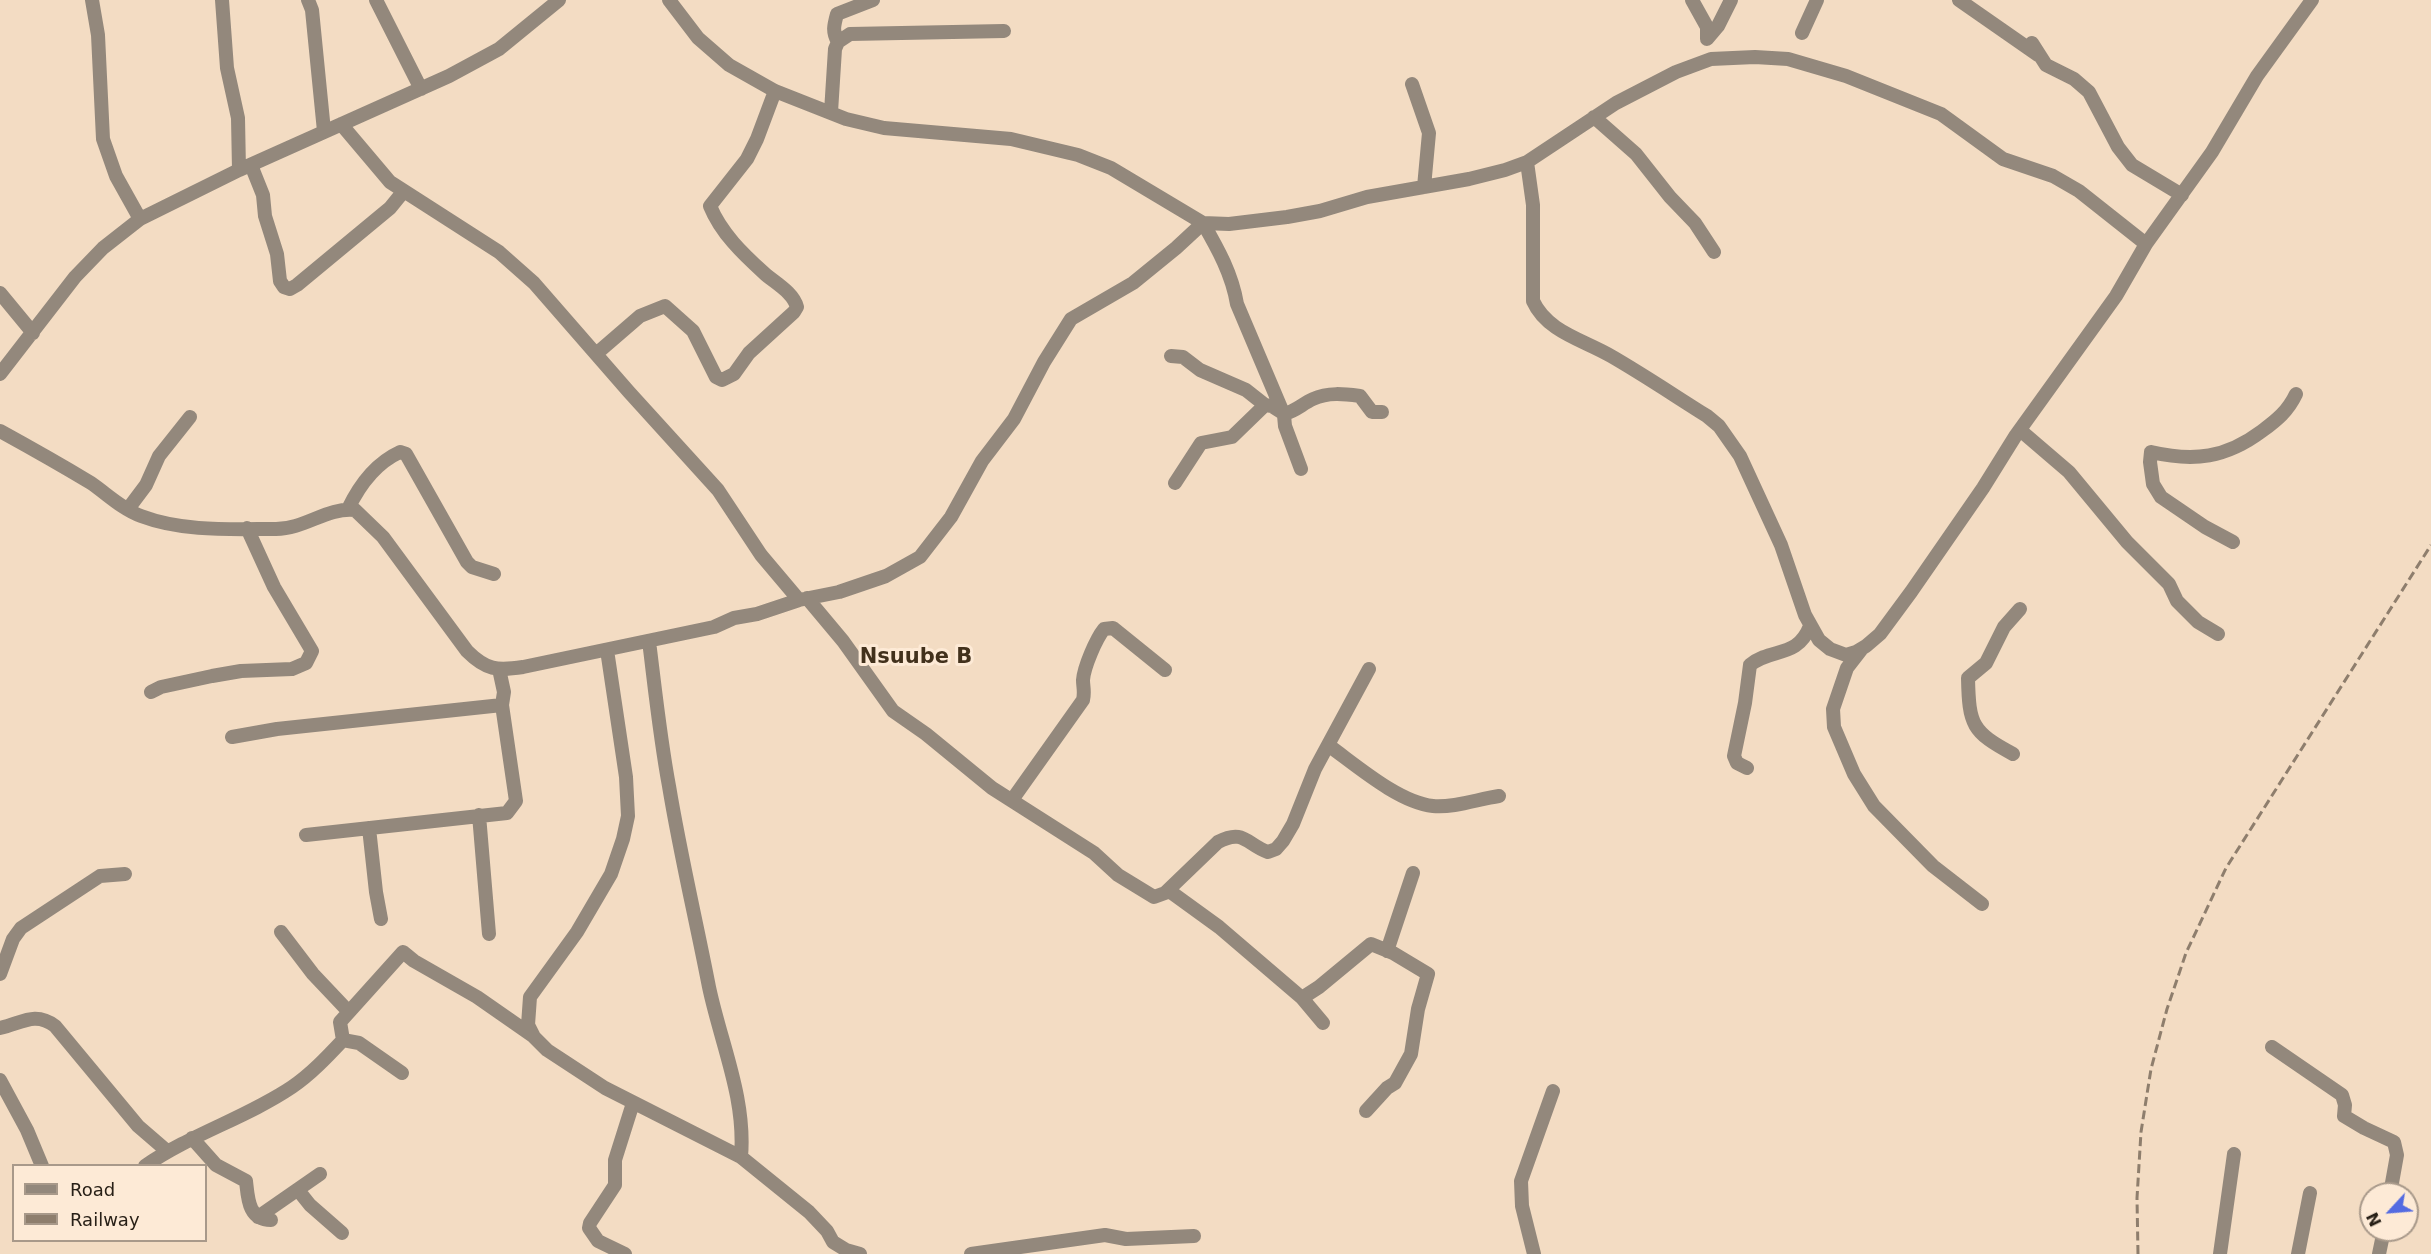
<!DOCTYPE html>
<style>
body{margin:0}
#map{position:relative;width:2431px;height:1254px;overflow:hidden;background:#f3dcc3;font-family:"DejaVu Sans",sans-serif}
canvas{display:block}
.legend{position:absolute;left:12px;top:1164px;width:195px;height:78px;box-sizing:border-box;background:#fdead6;border:2px solid #a8998a;margin:0;padding:8px 10px;list-style:none;font-size:18px;color:#282017}
.legend li{display:flex;align-items:center;gap:12px;height:30px}
.legend b{width:30px;border:2px solid #a8998a}
.north{position:absolute;left:2359px;top:1182px;width:60px;height:60px;box-sizing:border-box;background:#fdead6;border:2px solid #a8998a;border-radius:50%;rotate:244deg;font-size:16px;font-weight:700;line-height:24px;text-align:center;color:#282017}
.north::after{content:'';display:block;margin:auto;width:21px;height:27px;background:#546be1;clip-path:polygon(50% 0,100% 100%,50% 72%,0 100%)}
</style>
<div id="map">
<canvas width="2431" height="1254"></canvas>
<ul class="legend">
<li><b style="height:8px;background:#93887c"></b>Road</li>
<li><b style="height:8px;background:#8e7e6d"></b>Railway</li>
</ul>
<div class="north">N</div>
</div>
<script>
const g = document.querySelector('canvas').getContext('2d');
g.lineJoin = 'round';
function trace(path, color, width, dash) {
  g.strokeStyle = color;
  g.lineWidth = width;
  g.lineCap = dash ? 'butt' : 'round';
  g.setLineDash(dash || []);
  g.stroke(path);
}
function label(font, color, halo, rows, align = 'center') {
  g.font = font + ' "DejaVu Sans",sans-serif';
  g.lineWidth = 6;
  g.setLineDash([]);
  g.textBaseline = 'middle';
  g.strokeStyle = halo;
  g.fillStyle = color;
  for (const [text, x, y, turn = 0] of rows) {
    g.save();
    g.translate(x, y);
    g.rotate((+turn || 0) * Math.PI / 180);
    g.textAlign = isNaN(turn) ? turn : align;
    if (halo) g.strokeText(text, 0, 0);
    g.fillText(text, 0, 0);
    g.restore();
  }
}
trace(new Path2D(`
 M 92,0 L 98,35 L 103,139 L 116,176 L 140,219
 M 222,0 L 227,68 L 238,118 L 239,170
 M 308,0 L 312,10 L 324,131
 M 376,0 L 421,89
 M 669,0 L 698,38 L 729,65 L 775,91 L 846,119 L 884,128 L 1011,139 L 1078,155 L 1111,168 L 1203,223 L 1229,224 L 1287,217 L 1320,211 L 1367,197 L 1469,179 L 1505,170 L 1527,162 L 1616,103 L 1676,72 L 1711,59 L 1755,57 L 1788,59 L 1846,76 L 1941,114 L 2003,159 L 2053,176 L 2079,191 L 2146,244
 M 1692,0 L 1707,27 L 1707,39 L 1718,26 L 1731,0
 M 1959,0 L 2038,55
 M 1802,33 L 1817,0
 M 838,42 C 832,32 834,25 837,14 L 873,0
 M 2032,43 L 2046,65 L 2074,79 L 2089,92 L 2118,147 L 2132,165 L 2182,195
 M 1412,84 L 1429,133 L 1424,187
 M 831,112 L 835,49 L 838,42 L 850,34 L 1004,31
 M 1594,117 L 1636,154 L 1670,197 L 1695,223 L 1714,252
 M 341,124 L 390,182 L 499,252 L 534,283 L 629,392 L 718,490 L 761,555 L 799,600
 M 1527,162 L 1533,205 L 1533,301 C 1547,332 1584,340 1611,356 C 1644,375 1675,396 1707,416 L 1719,426 L 1740,456 L 1781,545 L 1805,615 L 1819,640 L 1830,649 L 1846,655 L 1856,652 L 1866,646 L 1880,634 L 1911,592 L 1983,488 L 2016,435 L 2116,296 L 2146,244 L 2212,152 L 2257,76 L 2312,0
 M 251,165 L 263,195 L 265,216 L 277,254 L 280,281 L 284,287 L 290,289 L 297,285 L 390,208 L 403,192
 M 0,293 L 33,333
 M 596,354 L 640,316 L 665,306 L 693,331 L 716,377 L 722,380 L 734,374 L 749,353 L 794,312 L 797,307 C 793,292 775,283 764,273 C 743,254 721,233 710,206 L 747,159 L 757,139 L 775,91
 M 1171,356 L 1183,357 L 1200,370 L 1246,390 L 1265,405
 M 0,374 L 75,277 L 103,248 L 140,219 L 239,170 L 449,76 L 499,49 L 559,0
 M 1284,414 C 1296,411 1302,404 1313,399 C 1328,392 1344,394 1360,396 L 1372,412 L 1382,412
 M 2020,430 L 2069,472 L 2127,542 L 2169,584 L 2177,601 L 2198,622 L 2218,634
 M 0,431 C 31,448 61,465 91,483 C 107,494 122,509 141,516 C 183,532 232,529 276,529 C 305,529 327,507 355,510 L 383,537 L 467,651 C 486,670 497,671 523,667 L 714,627 L 734,618 L 757,614 L 799,600 L 839,592 L 886,576 L 920,557 L 951,517 L 982,461 L 1014,419 L 1044,362 L 1071,319 L 1133,283 L 1176,248 L 1203,223 C 1218,249 1232,274 1237,304 L 1284,415 L 1285,426 L 1301,469
 M 1175,483 L 1201,443 L 1232,437 L 1265,405 L 1272,406 L 1283,413
 M 128,509 L 146,485 L 159,456 L 190,417
 M 348,509 C 359,486 376,463 400,452 L 406,454 L 467,562 L 472,567 L 494,574
 M 2233,542 L 2205,527 L 2161,497 L 2153,484 L 2150,462 L 2151,452 C 2194,462 2226,458 2262,431 C 2277,420 2288,411 2296,394
 M 807,598 L 843,641 L 893,711 L 926,734 L 992,788 L 1094,853 L 1118,875 L 1154,897 L 1165,893 L 1218,842 C 1244,828 1247,845 1268,852 L 1276,849 L 1283,841 L 1293,824 L 1315,769 L 1369,669
 M 649,641 C 655,689 660,738 669,786 C 680,853 696,920 709,987 C 721,1044 746,1098 741,1157
 M 607,650 L 626,777 L 628,816 L 623,839 L 611,874 L 577,932 L 530,997 L 528,1025 L 534,1037 L 547,1050 L 605,1088 L 741,1157 L 809,1212 L 827,1231 L 833,1242 L 846,1250 L 860,1254
 M 1861,650 L 1847,668 L 1833,709 L 1834,727 L 1854,774 L 1874,806 L 1933,866 L 1982,904
 M 151,692 L 161,687 L 212,676 L 241,671 L 292,669 L 306,663 L 312,651 L 274,587 L 247,528
 M 232,737 L 277,729 L 502,705 L 504,692 L 499,669
 M 1328,745 C 1356,765 1398,802 1433,806 C 1454,808 1478,799 1499,796
 M 2013,754 C 1972,732 1969,725 1968,678 L 1986,663 L 2004,627 L 2020,609
 M 1747,768 L 1737,763 L 1734,756 L 1745,703 L 1750,665 C 1772,647 1797,659 1810,626
 M 1012,800 L 1083,700 C 1085,692 1083,687 1083,680 C 1084,667 1096,639 1104,629 L 1113,628 L 1165,670
 M 479,815 L 489,934
 M 369,828 L 376,892 L 381,919
 M 306,835 L 507,813 L 516,801 L 502,705
 M 1168,890 L 1219,927 L 1302,998
 M 281,932 L 313,974 L 348,1011
 M 1387,951 L 1413,873
 M 0,974 L 13,939 L 21,928 L 100,876 L 125,874
 M 1323,1023 L 1302,998 L 1319,987 L 1371,944 L 1393,953 L 1428,974 L 1418,1009 L 1411,1054 L 1395,1083 L 1387,1088 L 1366,1111
 M 0,1028 C 22,1023 35,1011 55,1026 L 138,1126 L 167,1151
 M 343,1040 L 340,1022 L 403,952 L 414,961 L 477,997 L 533,1036
 M 343,1040 L 359,1043 L 402,1073
 M 2272,1047 L 2342,1095 L 2345,1105 L 2344,1116 L 2364,1128 L 2394,1142 L 2397,1155 L 2390,1194
 M 0,1080 L 27,1130 L 42,1166
 M 192,1138 L 216,1165 L 246,1181 C 248,1198 248,1220 271,1220
 M 145,1166 C 191,1134 246,1118 292,1087 C 311,1074 327,1057 343,1040
 M 298,1190 L 310,1205 L 342,1233
 M 258,1217 L 320,1174
 M 625,1254 L 598,1241 L 589,1228 L 590,1223 L 615,1185 L 615,1160 L 633,1103
 M 971,1254 L 1105,1235 L 1126,1239 L 1194,1236
 M 1534,1254 L 1522,1206 L 1521,1181 L 1553,1091
 M 2220,1254 L 2234,1154
 M 2298,1254 L 2310,1193
 M 2379,1254 L 2384,1230`), '#93887c', 14);
trace(new Path2D(`
 M 2138,1254 L 2137,1198 L 2141,1132 L 2151,1069 L 2167,1009 L 2186,953 L 2226,868 L 2431,545`), '#8e7e6d', 3, [9, 4.5]);
label('bold 21px', '#42311c', '#fdead6', [
 ["Nsuube B",916,658]
]);
</script>
